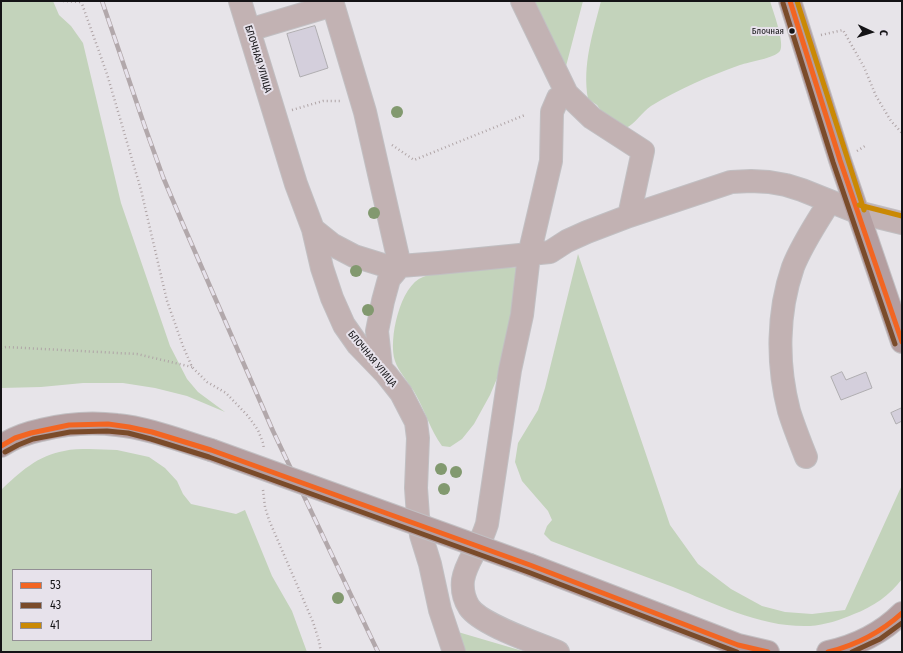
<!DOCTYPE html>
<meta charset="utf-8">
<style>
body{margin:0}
#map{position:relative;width:903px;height:653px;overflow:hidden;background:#e7e4e9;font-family:"Fira Sans Condensed",sans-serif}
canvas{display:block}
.frame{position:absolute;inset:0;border:2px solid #141316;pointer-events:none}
.legend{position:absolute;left:12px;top:569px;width:140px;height:72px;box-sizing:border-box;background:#e7e2eb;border:1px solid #938f96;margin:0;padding:5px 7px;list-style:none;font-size:12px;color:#141316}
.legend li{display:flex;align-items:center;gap:8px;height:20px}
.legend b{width:20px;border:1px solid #938f96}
.north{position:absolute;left:851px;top:12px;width:40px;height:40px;-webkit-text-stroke:3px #e7e2eb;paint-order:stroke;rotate:94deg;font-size:11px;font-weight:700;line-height:16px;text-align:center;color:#141316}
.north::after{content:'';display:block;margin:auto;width:14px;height:18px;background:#141316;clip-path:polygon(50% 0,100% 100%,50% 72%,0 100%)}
</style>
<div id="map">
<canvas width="903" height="653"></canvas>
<div class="frame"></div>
<ul class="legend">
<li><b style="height:5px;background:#f26522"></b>53</li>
<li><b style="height:5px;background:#7a4b2a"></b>43</li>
<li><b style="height:5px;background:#ca8904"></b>41</li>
</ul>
<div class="north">С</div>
</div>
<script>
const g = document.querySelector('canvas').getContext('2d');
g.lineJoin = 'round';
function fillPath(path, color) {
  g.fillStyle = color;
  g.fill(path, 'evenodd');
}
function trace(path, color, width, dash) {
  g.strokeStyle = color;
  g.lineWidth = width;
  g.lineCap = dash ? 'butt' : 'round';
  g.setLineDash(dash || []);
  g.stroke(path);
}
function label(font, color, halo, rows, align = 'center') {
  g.font = font + ' "Fira Sans Condensed",sans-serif';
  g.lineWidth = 4;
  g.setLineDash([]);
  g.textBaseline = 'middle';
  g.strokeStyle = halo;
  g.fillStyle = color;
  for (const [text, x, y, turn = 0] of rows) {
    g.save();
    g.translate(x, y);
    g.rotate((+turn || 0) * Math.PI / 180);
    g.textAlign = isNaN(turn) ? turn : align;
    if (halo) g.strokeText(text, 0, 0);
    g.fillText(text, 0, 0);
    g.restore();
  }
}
fillPath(new Path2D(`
 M 1,1 L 53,1 L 59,15 L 71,26 L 83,43 L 121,203 L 170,346 L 187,379 L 198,392 L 225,412 L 187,396 L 155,388 L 123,383 L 83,383 L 41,387 L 1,388 Z
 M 531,1 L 583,1 L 565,70 Z
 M 601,1 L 770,1 C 773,11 785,43 780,51 C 775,58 749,62 740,65 C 709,76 679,89 651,106 C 641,113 636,123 626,128 L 606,118 L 597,105 L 588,99 C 582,65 593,33 601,1 Z
 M 578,254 L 670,525 L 698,564 L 731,589 L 762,606 L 785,612 L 812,614 L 845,610 L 902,485 L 902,579 C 890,595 873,607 854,614 C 840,620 825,625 810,626 C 762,628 716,604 673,587 C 632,572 591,556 551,541 L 544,534 L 547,526 L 552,520 L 548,511 L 522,481 L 515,462 L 518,443 L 538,410 L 545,388 Z
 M 508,267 L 517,268 L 520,273 L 501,369 L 490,395 L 474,424 L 462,439 L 450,447 L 442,446 C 430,429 426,413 416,395 C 411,385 398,371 395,361 C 388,340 400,285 423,277 C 445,269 484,269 508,267 Z
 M 89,449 L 117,450 L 149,457 L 165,468 L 177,481 L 183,494 L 191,504 L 236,514 L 245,510 L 272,576 L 292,611 L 307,652 L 1,652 L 1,490 C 19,473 38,455 64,451 C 72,449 81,449 89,449 ZM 13,570 L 151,570 L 151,640 L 13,640 Z
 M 458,632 L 526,652 L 464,652 Z`), '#c3d3bb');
const building = new Path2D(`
 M 315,26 L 328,68 L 300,77 L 287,34 Z
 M 842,372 L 846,380 L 866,372 L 872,388 L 841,400 L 831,377 Z
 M 902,408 L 902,421 L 896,424 L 891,413 Z`);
fillPath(building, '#d4cfdc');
trace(building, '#afadb0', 1);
const minor = new Path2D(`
 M 240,1 L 296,184 L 313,229 L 322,268 L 332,298 L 344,325 L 358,345 L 386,374 L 401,393 L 416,422 L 418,438 L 416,488 L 418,516 L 421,535 L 430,564 L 440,610 L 454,652
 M 332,1 L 365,112 L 400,266 L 389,279 L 383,301 L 377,331 L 381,368
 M 249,30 L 333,5
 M 629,216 L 731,182 L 751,181 L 769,182 L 786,185 L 802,190 L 857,212 L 902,223
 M 313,229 L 333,245 L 354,256 L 383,265 L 400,266 L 439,263 L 550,252 L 567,241 L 587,232 L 629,216 L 643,151 L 592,118 L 567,94 L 522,1
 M 806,457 C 800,442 794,427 789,411 C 777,365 777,313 793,267 C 802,244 817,222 830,201
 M 558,652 C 537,643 481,625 469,607 C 464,599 462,589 463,580 C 465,566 474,554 480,541 C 483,536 485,530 487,524 L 510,370 L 522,315 L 529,255 L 551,161 L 552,112 L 558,98 L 567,94`);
const major = new Path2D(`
 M 790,1 L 840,160 L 902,342
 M 1,446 C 13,438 27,433 41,430 C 65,424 92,422 117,425 C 148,428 181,441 211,450
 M 530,565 L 738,645 L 768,652
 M 828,652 C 855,646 882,633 902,613`);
trace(minor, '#c1bfc2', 24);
trace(major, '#c1bfc2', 24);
trace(new Path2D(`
 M 63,1 L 81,2
 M 81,1 L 107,74 L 141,190 L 167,301 L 183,346 L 192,367 L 207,382 L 226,393 L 248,416 L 258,430 L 263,443 L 264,449
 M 821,35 L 843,30 L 864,67 L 876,96 L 891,121 L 902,133
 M 292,110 L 323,101 L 342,101
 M 392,145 L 414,160 L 525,115
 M 857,151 L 865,146
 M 1,348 L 6,347 L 137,354 L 192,367
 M 263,490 L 265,507 L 269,520 L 313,622 L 319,641 L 321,652`), '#afa4a6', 2.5, [1, 3]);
trace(minor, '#c2b2b3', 22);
trace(major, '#b49ea0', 22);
const rail = new Path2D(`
 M 102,1 L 145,127 L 163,177 L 182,222 L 273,431 L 378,652`);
trace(rail, '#b2a8ab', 4.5);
trace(rail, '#e7e2eb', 3, [9]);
const majorBridge = new Path2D(`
 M 211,450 L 530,565`);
trace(majorBridge, '#c1bfc2', 24, []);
trace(majorBridge, '#b49ea0', 22);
trace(new Path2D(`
 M 790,1 L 840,160 L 902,342
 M 1,446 L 15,438 L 31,433 L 69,425 L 108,424 L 129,427 L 152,432 L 211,450 L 530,565 L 738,645 L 768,652
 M 828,652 C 856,645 880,633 902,613`), '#f26522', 5);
trace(new Path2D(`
 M 783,3 L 833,162 L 895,344
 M 5,452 L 18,445 L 33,439 L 70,432 L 107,431 L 128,433 L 151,439 L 209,457 L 528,572 L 737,652
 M 852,652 L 880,639 L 902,623`), '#7a4b2a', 5);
trace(new Path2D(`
 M 797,1 L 864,210
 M 859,205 L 902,216`), '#ca8904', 5);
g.fillStyle = '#82996f';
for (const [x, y] of [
 [397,112],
 [374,213],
 [356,271],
 [368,310],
 [441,469],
 [456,472],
 [444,489],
 [338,598]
]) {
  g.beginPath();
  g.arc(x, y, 6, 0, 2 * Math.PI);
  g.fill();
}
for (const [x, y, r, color] of [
 [792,31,3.5,"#141316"]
]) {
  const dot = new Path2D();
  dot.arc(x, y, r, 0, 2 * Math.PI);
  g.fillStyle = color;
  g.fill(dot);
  trace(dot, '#e7e2eb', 1.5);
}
label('9px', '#141316', '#e7e2eb', [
 ["Блочная",784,31]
], 'right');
label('10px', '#141316', '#e7e2eb', [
 ["БЛОЧНАЯ УЛИЦА",258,59,73],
 ["БЛОЧНАЯ УЛИЦА",372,359,50]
]);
</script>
